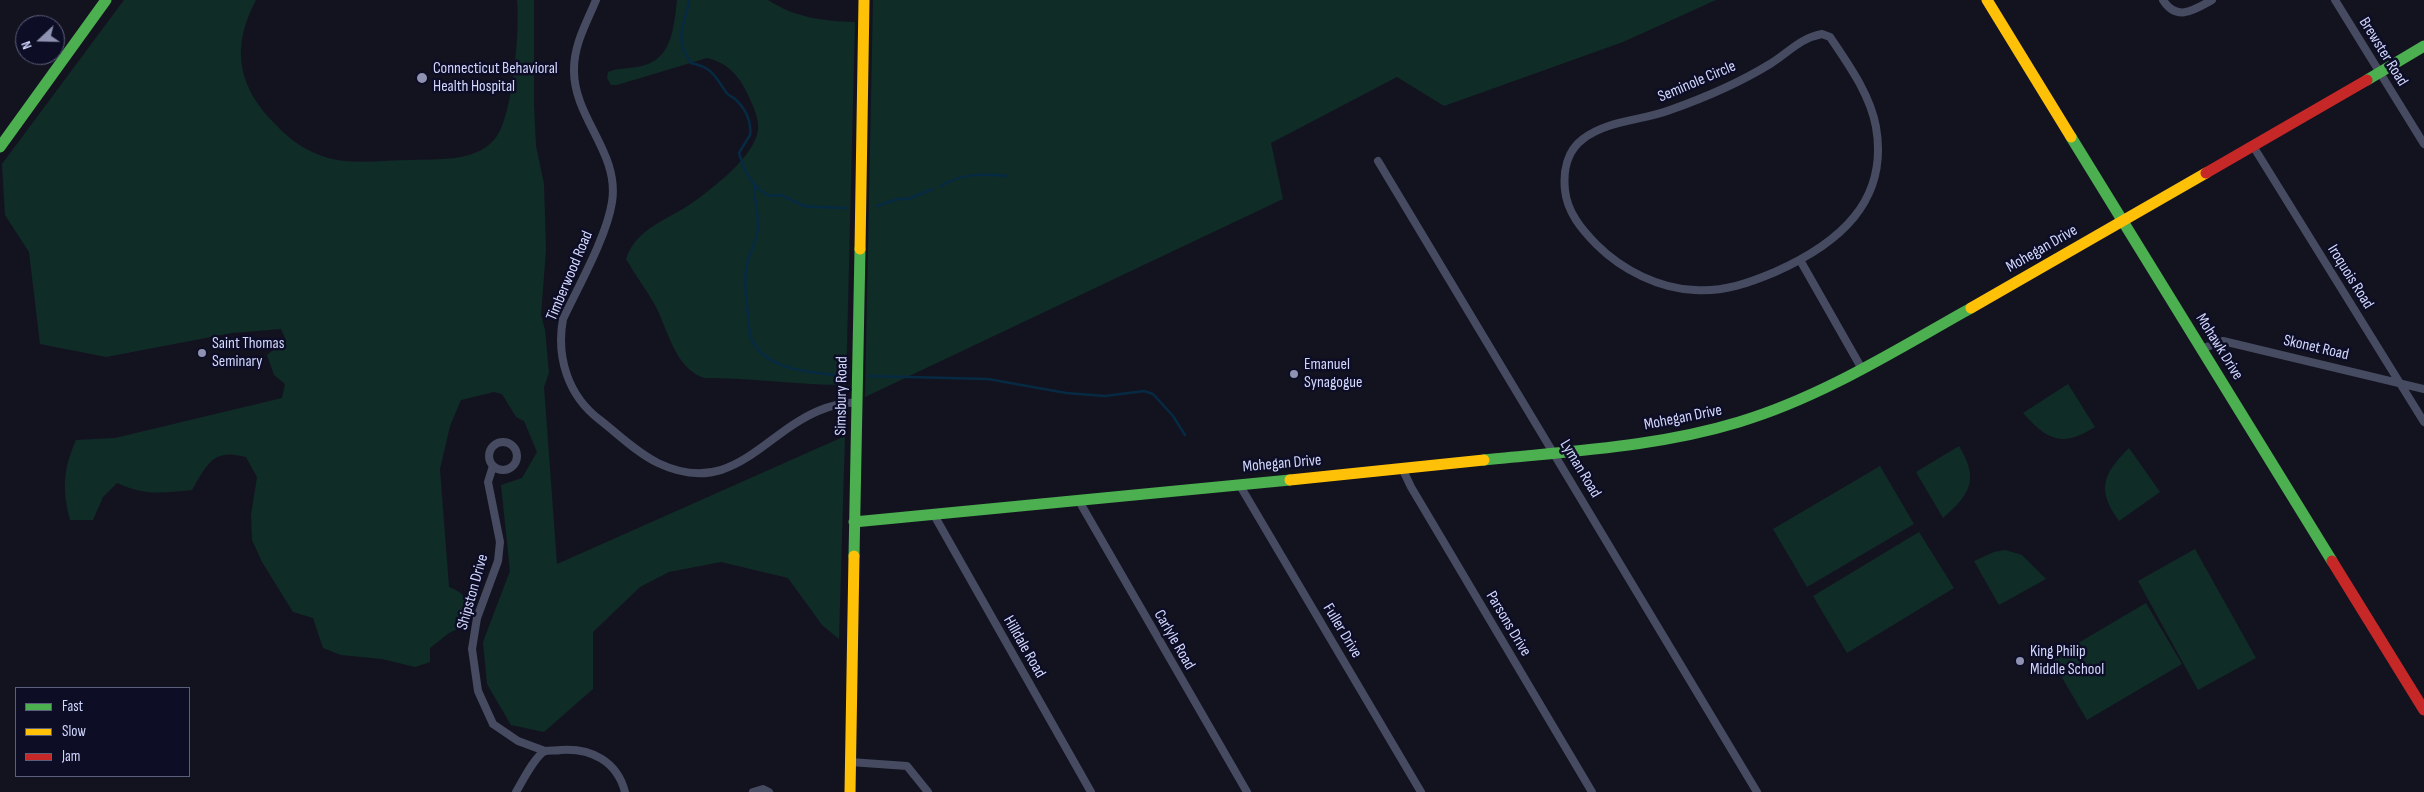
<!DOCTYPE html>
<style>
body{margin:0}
#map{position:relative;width:2424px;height:792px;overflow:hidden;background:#131320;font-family:"Sofia Sans Condensed",sans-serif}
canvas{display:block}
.legend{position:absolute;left:15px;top:687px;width:175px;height:90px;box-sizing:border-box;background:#0d0e26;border:1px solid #5c5e7d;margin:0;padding:6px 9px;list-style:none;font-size:15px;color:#d2d7ff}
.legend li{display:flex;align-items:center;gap:10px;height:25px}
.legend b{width:25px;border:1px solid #5c5e7d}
.north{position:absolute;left:15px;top:15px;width:50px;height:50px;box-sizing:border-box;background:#0d0e26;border:1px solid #5c5e7d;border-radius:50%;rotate:249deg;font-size:14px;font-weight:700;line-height:20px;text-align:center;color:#d2d7ff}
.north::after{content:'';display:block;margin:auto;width:18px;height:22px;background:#8f92b1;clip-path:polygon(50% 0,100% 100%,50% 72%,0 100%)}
</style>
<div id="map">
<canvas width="2424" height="792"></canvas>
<ul class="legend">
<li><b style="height:6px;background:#4caf50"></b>Fast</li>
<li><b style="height:6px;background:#ffc107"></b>Slow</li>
<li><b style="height:6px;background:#c62828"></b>Jam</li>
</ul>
<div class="north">N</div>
</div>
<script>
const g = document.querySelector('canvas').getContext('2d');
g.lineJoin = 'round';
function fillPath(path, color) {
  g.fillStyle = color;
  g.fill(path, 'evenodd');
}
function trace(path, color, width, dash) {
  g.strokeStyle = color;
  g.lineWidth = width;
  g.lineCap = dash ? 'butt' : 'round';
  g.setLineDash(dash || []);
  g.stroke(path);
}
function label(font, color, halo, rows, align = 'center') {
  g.font = font + ' "Sofia Sans Condensed",sans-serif';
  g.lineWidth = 5;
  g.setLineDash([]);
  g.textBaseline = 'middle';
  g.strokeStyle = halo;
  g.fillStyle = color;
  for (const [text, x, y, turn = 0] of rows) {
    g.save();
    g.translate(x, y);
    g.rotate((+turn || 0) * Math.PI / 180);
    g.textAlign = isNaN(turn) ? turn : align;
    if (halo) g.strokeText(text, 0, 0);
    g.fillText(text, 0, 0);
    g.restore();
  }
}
fillPath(new Path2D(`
 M 124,0 L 256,0 C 230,49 238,88 277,126 C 291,141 308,152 328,158 C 354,165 385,160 411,160 C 438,159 474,162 494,140 C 513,120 520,29 517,0 L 534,0 L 534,104 L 536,146 L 544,184 L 546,250 L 541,315 L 545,330 L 549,373 L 544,387 L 557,564 L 845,436 L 839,639 L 822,625 L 788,578 L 721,562 L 669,572 L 640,587 L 593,632 L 593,689 L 544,732 L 511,725 L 487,684 L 483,642 L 510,571 L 501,485 L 522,478 L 537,452 L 524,421 L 516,417 L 502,394 L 494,392 L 461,400 L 450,426 L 440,469 L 449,587 C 470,595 467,603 467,624 L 449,633 L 430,648 L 430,662 L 415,667 L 382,659 L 341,655 L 323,648 L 313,618 L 293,612 L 262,562 L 252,540 L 251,515 L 257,477 L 246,457 C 213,448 208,463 192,490 C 163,493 145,496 117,483 L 103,497 L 93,520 L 70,520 C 62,489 63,470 76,440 L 115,438 L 282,398 L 285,384 L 274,375 L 267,355 L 286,340 L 281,329 L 232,333 L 106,357 L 40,344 L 29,252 L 5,215 L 2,164 Z
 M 677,0 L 768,0 C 796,18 823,21 855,22 L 846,385 C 799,385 753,378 705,378 C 675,370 668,329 655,305 C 646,289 635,275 626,259 C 636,228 668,220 692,203 C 712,189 755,156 758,130 C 759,119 754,108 749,97 C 740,77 729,63 707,58 L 617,85 L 611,85 L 607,78 L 608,72 C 620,67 633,69 645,65 C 673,57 674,24 677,0 Z
 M 873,0 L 1716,0 L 1623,42 L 1444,106 L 1397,77 L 1271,143 L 1283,199 L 865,397 Z
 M 2068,384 L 2095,427 C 2062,448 2047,440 2023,413 Z
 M 1959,446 C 1979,479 1971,494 1943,518 L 1916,472 Z
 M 2129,448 L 2160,492 L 2119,521 C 2096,489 2103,474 2129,448 Z
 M 1880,466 L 1914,524 L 1807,587 L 1773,529 Z
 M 1919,532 L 1954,588 L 1847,653 L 1813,596 Z
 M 2195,549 L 2256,658 L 2198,690 L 2138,581 Z
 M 2005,550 L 2022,555 L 2046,579 L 1999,605 L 1974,561 L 1994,552 Z
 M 2146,603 L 2182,664 L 2087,720 L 2051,659 Z`), '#102c27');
trace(new Path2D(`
 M 689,0 C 686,26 672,36 691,63 C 713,68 714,75 726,92 C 728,96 732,96 735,99 C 745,108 752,121 750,135 L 739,153 C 745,172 751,186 769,196 L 781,195 L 804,206 L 815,207 L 847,208
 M 941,186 C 960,173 985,174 1007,176
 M 754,187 C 755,201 758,214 758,228 C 757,242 748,255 746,269 C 744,284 746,300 748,315 C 749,322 748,331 751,338 C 766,372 813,372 843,376
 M 877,206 L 897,199 L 908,199 L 933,189
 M 869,376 L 988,379 L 1066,393 L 1105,396 L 1144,391 L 1153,394 L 1173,416 L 1185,435`), '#072a43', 2.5);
trace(new Path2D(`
 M 596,0 C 587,22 574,44 574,69 C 573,118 620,152 612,202 C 607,236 578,287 563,319 C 556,357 568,396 600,420 C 618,434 637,453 658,463 C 731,498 762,435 818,411 C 831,405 844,403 858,402
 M 2163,0 C 2177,22 2194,10 2212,0
 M 2335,0 L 2424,144
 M 1822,34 L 1830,37 C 1848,64 1870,94 1876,127 C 1889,202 1838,244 1775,272 C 1749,283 1724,292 1695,290 C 1660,289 1622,270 1597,245 C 1582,230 1567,212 1565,190 C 1563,171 1567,151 1583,139 C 1608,120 1641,121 1670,110 C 1704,98 1739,83 1770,64 C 1788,53 1800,38 1822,34 Z
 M 2253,146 L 2424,422
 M 1378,161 L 1757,792
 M 1800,260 L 1862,369
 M 2201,349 L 2223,341 L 2424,389
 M489 456a14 14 0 1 1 28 0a14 14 0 1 1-28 0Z
 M 493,466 L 488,482 L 500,542 L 498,561 L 477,618 L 472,649 L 478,691 L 493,724 L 518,741 L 545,751
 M 1402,468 L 1411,487 L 1592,792
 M 1239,484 L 1421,792
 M 1079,501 L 1247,792
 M 934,515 L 1091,792
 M 850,762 L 907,766 L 928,792
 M 516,792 C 522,782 535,756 545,751 C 549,750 556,751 561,750 C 591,748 617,761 625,792
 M 753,792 L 763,789 L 769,792`), '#464b61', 8);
trace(new Path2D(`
 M 2367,80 L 2424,46
 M 2071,137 L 2332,561
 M 0,147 L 106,0
 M 1484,460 C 1570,451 1657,447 1739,422 C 1822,397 1896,350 1971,308
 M 854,522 L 1290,480
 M 854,556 L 860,249`), '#4caf50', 11);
trace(new Path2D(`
 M 1987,0 L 2071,137
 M 860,249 L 864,0
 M 1971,308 L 2206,173
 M 1290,480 L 1484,460
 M 850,792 L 854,556`), '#ffc107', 11);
trace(new Path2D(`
 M 2206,173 L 2367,80
 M 2332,561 L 2424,710`), '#c62828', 11);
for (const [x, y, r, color] of [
 [422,78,6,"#8f92b1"],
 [202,353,5,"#8f92b1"],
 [1294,374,5,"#8f92b1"],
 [2020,661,5,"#8f92b1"]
]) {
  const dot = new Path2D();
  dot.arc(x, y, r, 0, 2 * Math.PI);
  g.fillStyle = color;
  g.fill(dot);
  trace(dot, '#0d0e26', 2);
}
label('16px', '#d2d7ff', '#0d0e26', [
 ["Brewster Road",2383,52,58],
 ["Seminole Circle",1697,82,-23],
 ["Mohegan Drive",2042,249,-30],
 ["Timberwood Road",570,276,-67],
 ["Iroquois Road",2350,277,58],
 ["Mohawk Drive",2219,347,58],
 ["Skonet Road",2316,348,13],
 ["Simsbury Road",842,396,-89],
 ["Mohegan Drive",1683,418,-11],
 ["Mohegan Drive",1282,464,-5],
 ["Lyman Road",1580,469,59],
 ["Shipston Drive",473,592,-74],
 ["Parsons Drive",1508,624,59],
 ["Fuller Drive",1342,631,59],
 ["Carlyle Road",1174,640,60],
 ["Hilldale Road",1024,647,60]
]);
label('16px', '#d2d7ff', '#0d0e26', [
 ["Connecticut Behavioral",433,69],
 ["Health Hospital",433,87],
 ["Saint Thomas",212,344],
 ["Seminary",212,362],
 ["Emanuel",1304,365],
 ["Synagogue",1304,383],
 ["King Philip",2030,652],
 ["Middle School",2030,670]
], 'left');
</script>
